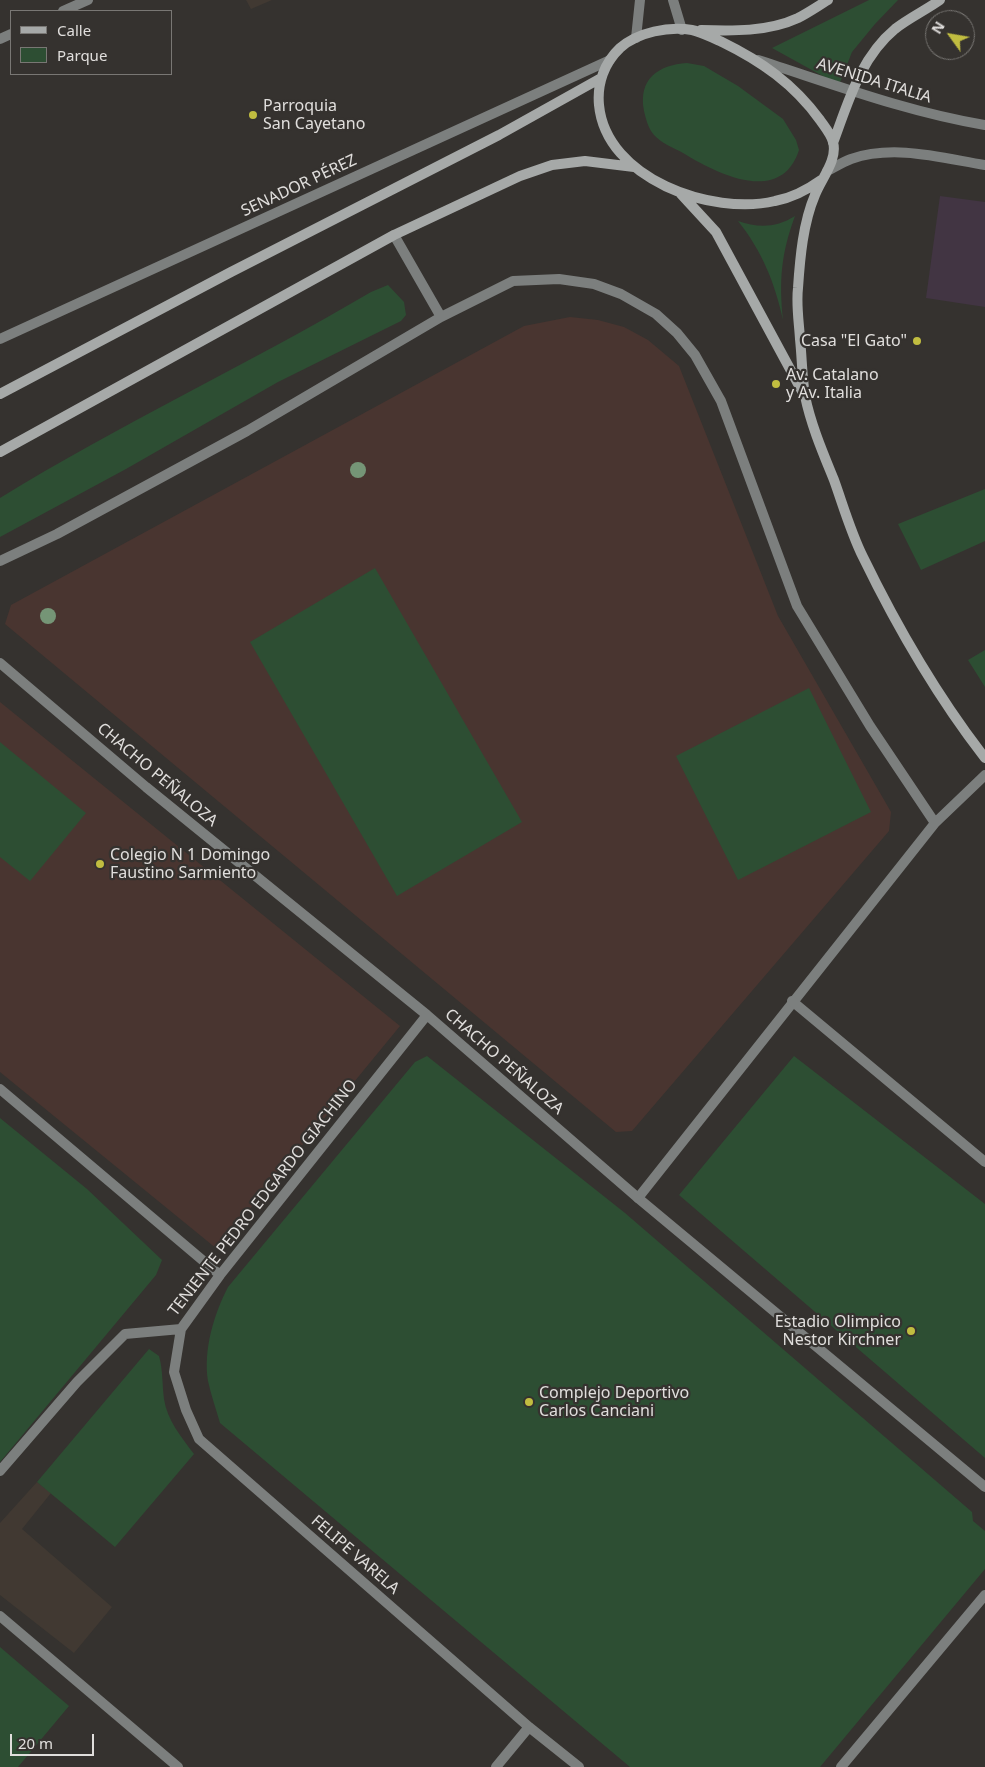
<!DOCTYPE html>
<meta charset="utf-8">
<style>
body{margin:0}
#map{position:relative;width:985px;height:1767px;overflow:hidden;background:#35322f;font-family:"Noto Sans",sans-serif}
canvas{display:block}
.legend{position:absolute;left:10px;top:10px;width:162px;height:65px;box-sizing:border-box;background:#35322f;border:1px solid #797774;margin:0;padding:6px 9px;list-style:none;font-size:15px;color:#e0dedc}
.legend li{display:flex;align-items:center;gap:10px;height:25px}
.legend b{width:25px;border:1px solid #797774}
.north{position:absolute;left:925px;top:10px;width:50px;height:50px;box-sizing:border-box;background:#35322f;border:1px solid #797774;border-radius:50%;rotate:302deg;font-size:14px;font-weight:700;line-height:20px;text-align:center;color:#e0dedc}
.north::after{content:'';display:block;margin:auto;width:18px;height:22px;background:#c1bd40;clip-path:polygon(50% 0,100% 100%,50% 72%,0 100%)}
.scale{position:absolute;left:10px;top:1734px;width:84px;height:22px;box-sizing:border-box;border:2px solid #e0dedc;border-top:0;padding-left:6px;font-size:15px;line-height:18px;white-space:nowrap;color:#e0dedc;-webkit-text-stroke:4px #35322f;paint-order:stroke}
</style>
<div id="map">
<canvas width="985" height="1767"></canvas>
<ul class="legend">
<li><b style="height:6px;background:#a6a9a8"></b>Calle</li>
<li><b style="height:14px;background:#2d4e33"></b>Parque</li>
</ul>
<div class="north">N</div>
<div class="scale">20 m</div>
</div>
<script>
const g = document.querySelector('canvas').getContext('2d');
g.lineJoin = 'round';
function fillPath(path, color) {
  g.fillStyle = color;
  g.fill(path, 'evenodd');
}
function trace(path, color, width, dash) {
  g.strokeStyle = color;
  g.lineWidth = width;
  g.lineCap = dash ? 'butt' : 'round';
  g.setLineDash(dash || []);
  g.stroke(path);
}
function label(font, color, halo, rows, align = 'center') {
  g.font = font + ' "Noto Sans",sans-serif';
  g.lineWidth = 4.5;
  g.setLineDash([]);
  g.textBaseline = 'middle';
  g.strokeStyle = halo;
  g.fillStyle = color;
  for (const [text, x, y, turn = 0] of rows) {
    g.save();
    g.translate(x, y);
    g.rotate((+turn || 0) * Math.PI / 180);
    g.textAlign = isNaN(turn) ? turn : align;
    if (halo) g.strokeText(text, 0, 0);
    g.fillText(text, 0, 0);
    g.restore();
  }
}
fillPath(new Path2D(`
 M 940,196 L 985,202 L 985,307 L 926,298 Z`), '#423543');
fillPath(new Path2D(`
 M 246,0 L 272,0 L 251,9 Z
 M 37,1482 L 51,1493 L 22,1529 L 112,1607 L 74,1653 L 0,1595 L 0,1523 Z`), '#413932');
fillPath(new Path2D(`
 M 570,317 L 598,320 L 624,327 L 648,340 L 679,366 L 778,616 L 891,812 L 889,831 L 632,1131 L 616,1132 L 5,624 L 11,605 L 524,326 Z
 M 0,702 L 400,1026 L 217,1249 L 0,1072 Z`), '#493530');
fillPath(new Path2D(`
 M 869,0 L 898,0 L 875,24 L 852,52 L 839,85 L 772,48 Z
 M 687,63 L 704,66 L 738,86 L 783,119 L 796,140 L 799,150 C 781,206 717,174 683,153 C 674,148 661,143 654,135 C 648,128 646,119 644,111 C 638,79 658,65 687,63 Z
 M 795,216 C 781,254 779,280 783,320 C 775,283 762,251 738,221 C 758,228 776,228 795,216 Z
 M 388,285 L 404,302 L 406,315 L 401,321 L 278,382 L 126,469 L 0,537 L 0,498 C 120,424 249,364 371,292 Z
 M 985,489 L 985,541 L 921,570 L 898,524 Z
 M 375,568 L 522,822 L 397,896 L 250,642 Z
 M 985,650 L 985,687 L 968,660 Z
 M 809,688 L 871,812 L 738,880 L 676,756 Z
 M 0,742 L 86,813 L 30,881 L 0,857 Z
 M 427,1056 L 625,1213 L 972,1512 L 973,1521 L 985,1531 L 985,1569 L 820,1767 L 630,1767 L 220,1423 C 216,1409 211,1395 208,1381 C 203,1350 214,1314 228,1287 L 415,1062 Z
 M 794,1056 L 985,1204 L 985,1458 L 679,1195 Z
 M 0,1118 L 87,1189 L 162,1260 L 156,1275 L 0,1462 Z
 M 149,1349 L 159,1356 C 163,1370 162,1384 164,1399 C 167,1420 182,1438 194,1454 L 115,1547 L 37,1482 Z
 M 0,1647 L 69,1706 L 18,1767 L 0,1767 Z`), '#2d4e33');
trace(new Path2D(`
 M 394,235 L 441,317
 M 0,561 L 57,534 L 247,431 L 441,317 L 513,281 L 559,279 L 594,284 L 621,294 L 656,314 L 677,333 L 695,355 L 721,401 L 797,606 L 870,726 L 935,823
 M 638,1198 L 935,823 L 985,775`), '#7c7f7e', 10);
trace(new Path2D(`
 M 673,0 L 682,30
 M 63,11 L 88,0
 M 636,38 L 640,0
 M 0,39 L 11,34
 M 758,60 C 833,84 907,112 985,125
 M 827,171 C 835,167 843,162 851,159 C 894,144 942,158 985,165
 M 0,339 L 610,60
 M 0,663 L 146,787 L 427,1015 L 638,1198 L 985,1487
 M 792,1001 L 985,1162
 M 427,1015 L 220,1275 L 181,1329 L 174,1372 L 186,1410 L 199,1439 L 529,1727 L 579,1767
 M 0,1089 L 220,1275
 M 0,1471 L 77,1382 L 125,1334 L 181,1329
 M 0,1616 L 178,1767
 M 496,1767 L 529,1727
 M 841,1767 L 985,1595`), '#7c7f7e', 10);
trace(new Path2D(`
 M 701,30 C 732,31 768,32 798,18 C 808,13 818,6 828,0
 M 833,143 C 848,103 860,58 895,29 C 909,18 926,10 940,0
 M 821,180 C 807,190 792,198 775,201 C 712,216 606,179 599,105 C 597,84 604,63 620,48 C 638,32 669,26 692,30 C 702,32 712,38 722,42 C 761,61 794,84 820,120 C 824,126 831,134 833,142 C 838,160 821,179 815,195 C 803,223 800,258 798,288 C 796,305 799,322 800,339 C 802,358 802,377 805,396 C 811,425 823,453 834,480 C 843,505 851,533 863,557 C 897,627 937,696 985,758
 M 681,194 L 716,232 L 803,393
 M 0,394 L 231,272 L 499,135 L 601,78
 M 0,452 L 394,235 L 520,176 L 552,165 L 585,161 L 634,167`), '#a6a9a8', 10);
g.fillStyle = '#759576';
for (const [x, y] of [
 [358,470],
 [48,616]
]) {
  g.beginPath();
  g.arc(x, y, 8, 0, 2 * Math.PI);
  g.fill();
}
for (const [x, y, r, color] of [
 [253,115,5,"#c1bd40"],
 [917,341,5,"#c1bd40"],
 [776,384,5,"#c1bd40"],
 [100,864,5,"#c1bd40"],
 [911,1331,5,"#c1bd40"],
 [529,1402,5,"#c1bd40"]
]) {
  const dot = new Path2D();
  dot.arc(x, y, r, 0, 2 * Math.PI);
  g.fillStyle = color;
  g.fill(dot);
  trace(dot, '#35322f', 2);
}
label('16px', '#e0dedc', '#35322f', [
 ["AVENIDA ITALIA",874,81,17],
 ["SENADOR PÉREZ",299,186,-25],
 ["CHACHO PEÑALOZA",157,775,40],
 ["CHACHO PEÑALOZA",504,1062,41],
 ["TENIENTE PEDRO EDGARDO GIACHINO",263,1198,-52],
 ["FELIPE VARELA",355,1555,41]
]);
label('16px', '#e0dedc', '#35322f', [
 ["Parroquia",263,106],
 ["San Cayetano",263,124],
 ["Casa \"El Gato\"",907,341,"right"],
 ["Av. Catalano",786,375],
 ["y Av. Italia",786,393],
 ["Colegio N 1 Domingo",110,855],
 ["Faustino Sarmiento",110,873],
 ["Estadio Olimpico",901,1322,"right"],
 ["Nestor Kirchner",901,1340,"right"],
 ["Complejo Deportivo",539,1393],
 ["Carlos Canciani",539,1411]
], 'left');
</script>
